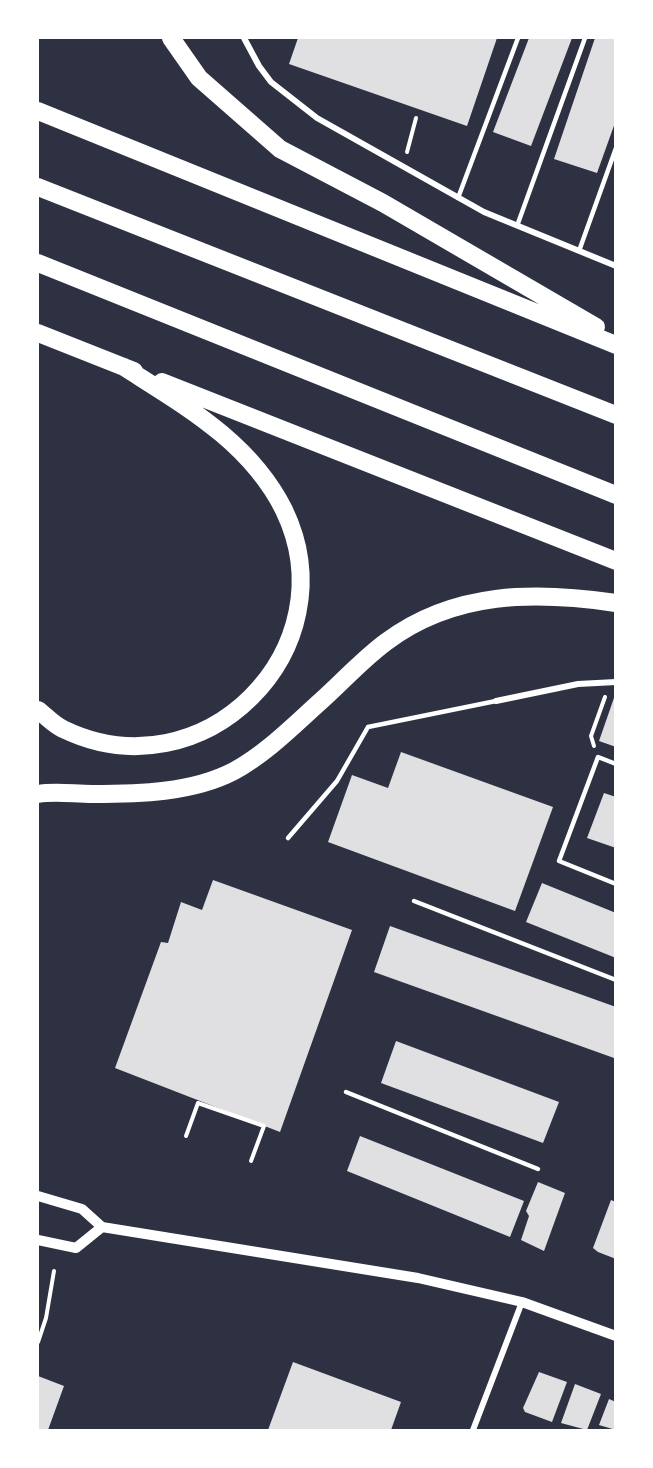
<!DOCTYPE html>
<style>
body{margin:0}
#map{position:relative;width:653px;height:1468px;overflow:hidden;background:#2d3142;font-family:Ubuntu,sans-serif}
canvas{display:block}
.frame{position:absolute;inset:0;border:39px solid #fff;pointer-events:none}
</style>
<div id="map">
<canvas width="653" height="1468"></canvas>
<div class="frame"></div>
</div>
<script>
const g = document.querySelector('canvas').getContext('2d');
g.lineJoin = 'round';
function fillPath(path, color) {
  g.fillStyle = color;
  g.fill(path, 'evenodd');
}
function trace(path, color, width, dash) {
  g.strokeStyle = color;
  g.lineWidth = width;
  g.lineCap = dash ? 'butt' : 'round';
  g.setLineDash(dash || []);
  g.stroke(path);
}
fillPath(new Path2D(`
 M 298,38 L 497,38 L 467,126 L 289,64 Z
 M 529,38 L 572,38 L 531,146 L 493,132 Z
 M 595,38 L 616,38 L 616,120 L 597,173 L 554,159 Z
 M 615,695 L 616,695 L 616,747 L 599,741 Z
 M 401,752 L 553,807 L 515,911 L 328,842 L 352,775 L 388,788 Z
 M 604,793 L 616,797 L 616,848 L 587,838 Z
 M 213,880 L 352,930 L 280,1132 L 115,1068 L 161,942 L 168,943 L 181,902 L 202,910 Z
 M 542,883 L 616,913 L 616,958 L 526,922 Z
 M 390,926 L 616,1007 L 614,1058 L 374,972 Z
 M 396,1041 L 559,1102 L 543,1143 L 381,1083 Z
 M 360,1136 L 524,1201 L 510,1237 L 347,1171 Z
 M 538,1182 L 565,1193 L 544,1251 L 521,1240 L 529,1216 L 526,1211 Z
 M 611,1200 L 616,1202 L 616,1259 L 598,1252 L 593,1248 Z
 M 293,1362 L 401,1402 L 391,1430 L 268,1430 Z
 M 539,1372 L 567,1382 L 552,1422 L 525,1412 L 523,1408 Z
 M 38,1376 L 64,1386 L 48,1430 L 38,1430 Z
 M 575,1384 L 601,1394 L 587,1430 L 561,1423 Z
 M 609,1399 L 616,1402 L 616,1430 L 599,1425 Z`), '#e0e0e3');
trace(new Path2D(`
 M 407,152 L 416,118
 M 594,746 L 591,736 L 605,697
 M 186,1136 L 198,1103 L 264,1126 L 251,1161
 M 38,1342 L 46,1318 L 54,1271`), '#fff', 4);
trace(new Path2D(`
 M 458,198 L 518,38
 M 517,226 L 585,38
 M 579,251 L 616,148
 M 616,764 L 598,757 L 559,861 L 616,884
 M 288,838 L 337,781 L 368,727 L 496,701
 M 414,901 L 616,980
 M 346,1092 L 538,1169`), '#fff', 4.5);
trace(new Path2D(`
 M 244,38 L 259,66 L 271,82 L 317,118 L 484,212 L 616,266
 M 496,701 L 578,684 L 616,682
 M 473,1430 L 522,1302`), '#fff', 6);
trace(new Path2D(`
 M 38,1196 L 82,1209 L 102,1227 L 418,1278 L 522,1302 L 616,1336
 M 38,1240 L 76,1248 L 102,1227`), '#fff', 10);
trace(new Path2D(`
 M 171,38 L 199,78 L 280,149 L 383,203 L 596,327
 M 38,111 L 616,345
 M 38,187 L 616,415
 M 38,263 L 616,495
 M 38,333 L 134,371
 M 162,382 L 616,561
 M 38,710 C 46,716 54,725 63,729 C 203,797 351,649 284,510 C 250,442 185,406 124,367
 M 38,794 C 55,791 74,794 92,794 C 138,794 192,793 234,771 C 267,753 294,725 322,700 C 343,681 363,659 386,642 C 454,591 535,591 616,603`), '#fff', 18);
</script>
